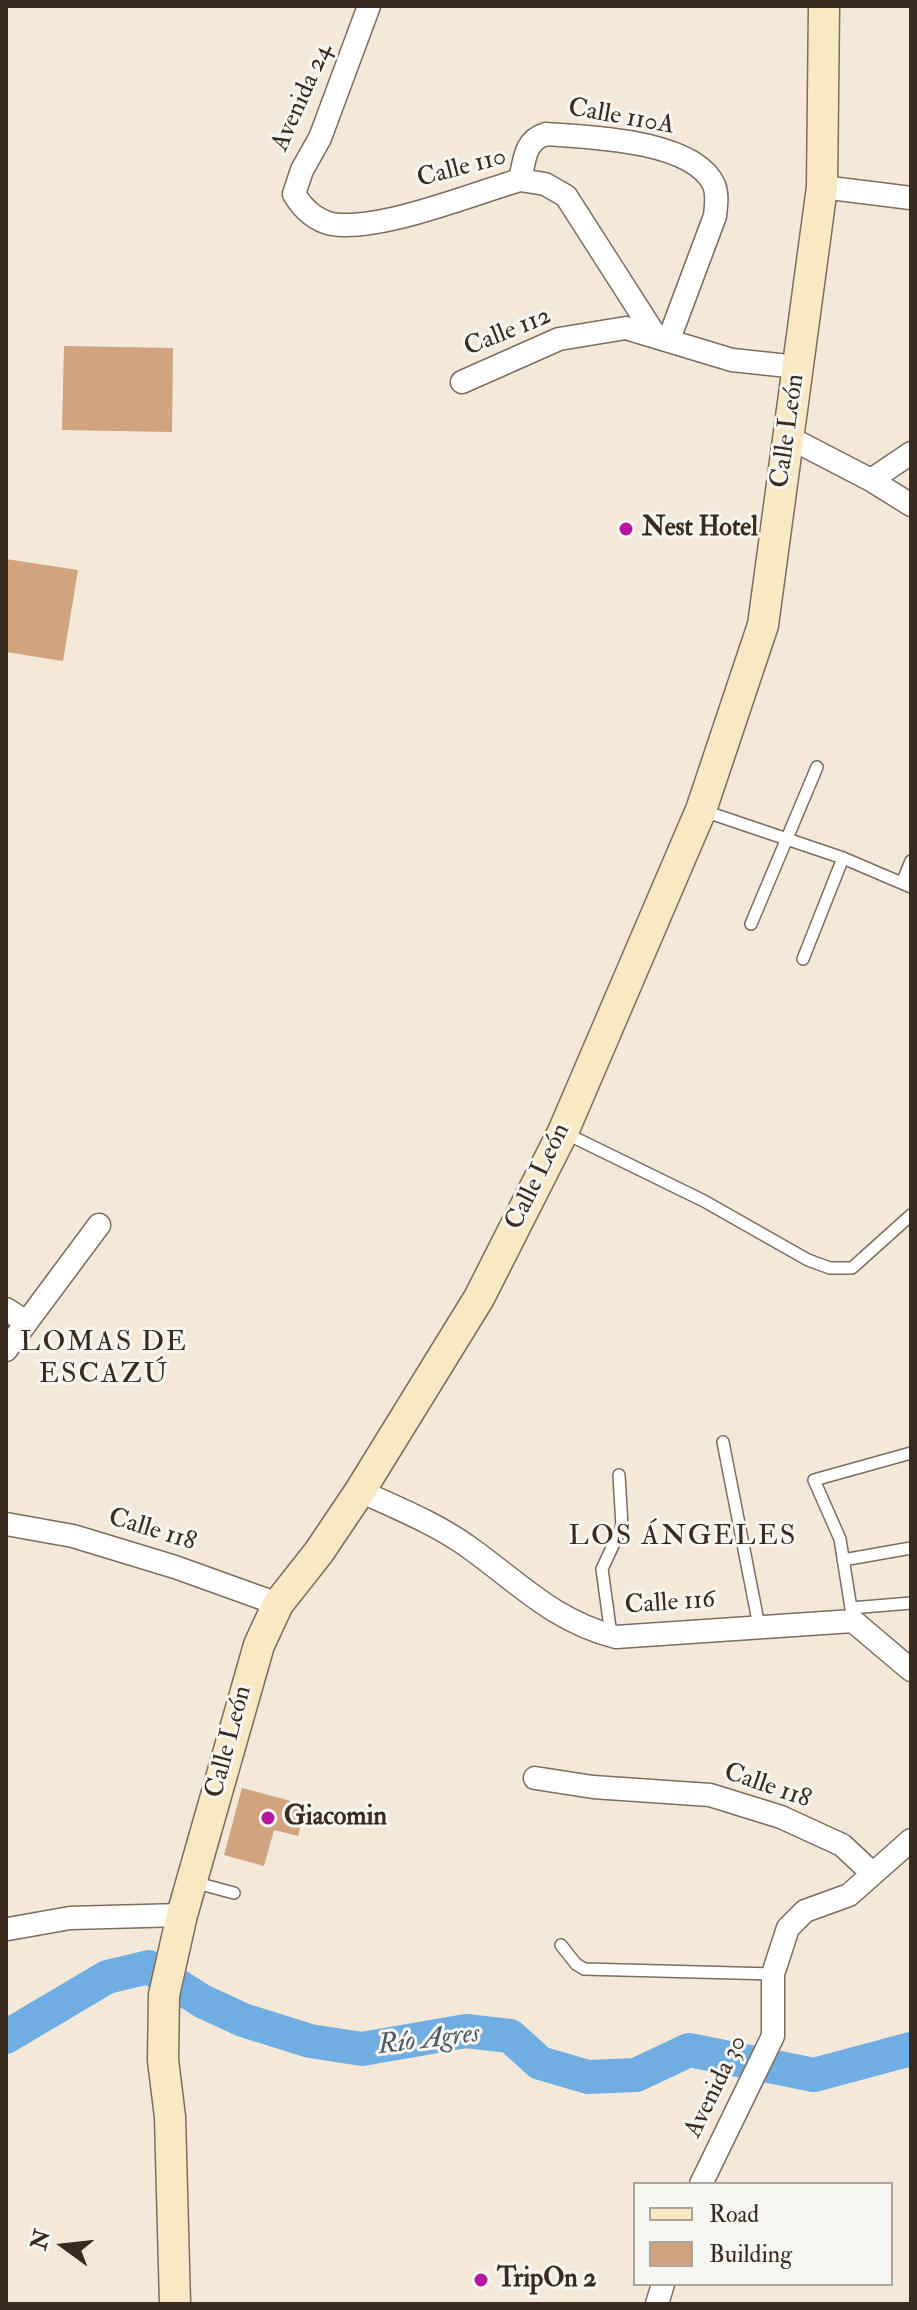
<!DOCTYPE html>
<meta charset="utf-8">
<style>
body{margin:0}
#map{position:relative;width:917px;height:2310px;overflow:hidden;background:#f4e9d8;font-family:"IM FELL Double Pica",serif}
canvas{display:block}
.frame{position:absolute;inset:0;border:8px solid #3b2a1e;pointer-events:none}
.legend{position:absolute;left:633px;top:2182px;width:260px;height:104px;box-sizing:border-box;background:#f6f6f2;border:2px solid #aba49d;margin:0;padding:10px 14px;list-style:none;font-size:24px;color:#3b2a1e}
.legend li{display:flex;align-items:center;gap:16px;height:40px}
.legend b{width:40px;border:2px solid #aba49d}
.north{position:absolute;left:24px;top:2206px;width:80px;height:80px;-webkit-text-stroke:6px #f6f6f2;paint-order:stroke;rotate:285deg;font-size:22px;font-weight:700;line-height:32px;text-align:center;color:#3b2a1e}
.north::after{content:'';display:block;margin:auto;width:28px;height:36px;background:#3b2a1e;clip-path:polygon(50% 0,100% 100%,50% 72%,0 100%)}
</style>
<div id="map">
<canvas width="917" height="2310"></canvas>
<div class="frame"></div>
<ul class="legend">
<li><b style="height:10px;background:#f8e8c3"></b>Road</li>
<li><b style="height:22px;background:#d1a37e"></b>Building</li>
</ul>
<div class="north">N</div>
</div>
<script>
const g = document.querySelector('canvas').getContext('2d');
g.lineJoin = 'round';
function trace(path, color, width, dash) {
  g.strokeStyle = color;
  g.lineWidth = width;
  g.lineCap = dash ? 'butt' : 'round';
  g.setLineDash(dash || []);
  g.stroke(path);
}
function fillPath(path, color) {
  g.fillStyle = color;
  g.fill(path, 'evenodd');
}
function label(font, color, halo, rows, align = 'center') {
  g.font = font + ' "IM FELL Double Pica",serif';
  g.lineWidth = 6;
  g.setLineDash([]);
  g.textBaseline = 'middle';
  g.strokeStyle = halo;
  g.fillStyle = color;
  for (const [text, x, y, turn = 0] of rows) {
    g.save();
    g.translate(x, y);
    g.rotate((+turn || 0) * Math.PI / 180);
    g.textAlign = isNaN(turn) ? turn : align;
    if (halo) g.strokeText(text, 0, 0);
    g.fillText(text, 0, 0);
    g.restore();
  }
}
trace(new Path2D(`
 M 6,2037 L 107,1977 L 149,1967 L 202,2001 L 243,2020 L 310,2041 L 362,2049 L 466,2031 L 510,2036 L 540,2063 L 588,2077 L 636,2075 L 689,2050 L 814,2075 L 911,2049`), '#6fade2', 34);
fillPath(new Path2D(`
 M 64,346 L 173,348 L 172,432 L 62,430 Z
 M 6,559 L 78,570 L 63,661 L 6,652 Z
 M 242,1788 L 306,1805 L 298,1836 L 274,1830 L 264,1866 L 224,1855 Z`), '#d1a37e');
const lane = new Path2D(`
 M 701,810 L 843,858 L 803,959
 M 843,858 L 911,887
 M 902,883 L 911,861
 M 751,924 L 817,767
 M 565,1133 L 704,1201 L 808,1260 L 830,1268 L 852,1268 L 911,1215
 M 723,1442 L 759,1626
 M 843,1560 L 911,1548
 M 851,1608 L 911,1603
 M 853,1621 L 840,1539 L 814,1480 L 911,1453
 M 611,1635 L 602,1569 L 622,1526 L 619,1475
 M 193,1882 L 234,1893
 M 561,1945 L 576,1964 L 584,1969 L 773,1974`);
const street = new Path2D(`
 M 369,6 L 320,138 L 302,170 L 294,194 C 303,209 314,220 332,224 C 379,232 472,194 520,180 L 545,184 L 566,196 L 655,335
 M 520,180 C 525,159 524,141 546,134 C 589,137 694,140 714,185 C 718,195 716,205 715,216 L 669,339
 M 822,187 L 911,198
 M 462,382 L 559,339 L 626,328 L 732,360 L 798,367
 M 790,438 L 871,480 L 911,505
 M 871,480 L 911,453
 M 6,1309 L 26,1322
 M 6,1350 L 99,1225
 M 360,1491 C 397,1508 437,1524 470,1548 C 520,1584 554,1621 616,1637 L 853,1621 L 911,1670
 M 6,1524 L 73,1536 L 175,1567 L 278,1604
 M 535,1778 L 593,1787 L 710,1795 L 781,1817 L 842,1845 L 871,1872
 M 8,1929 L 70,1918 L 182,1915
 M 701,2184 L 773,2036 L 773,1974 L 788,1928 L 805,1911 L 849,1895 L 911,1840
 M 657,2304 L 663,2284`);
const secondary = new Path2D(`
 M 175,2304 L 170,2117 L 163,2060 L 164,1995 L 182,1915 L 259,1645 L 278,1604 L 319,1552 L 360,1491 L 479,1298 L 563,1132 L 701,810 L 763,625 L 822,187 L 824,6`);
trace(lane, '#7c6d5f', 14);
trace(street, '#7c6d5f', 25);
trace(secondary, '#7c6d5f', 33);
trace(lane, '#fff', 11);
trace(street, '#fff', 22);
trace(secondary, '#f8e8c3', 30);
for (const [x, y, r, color] of [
 [626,529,8,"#b5179e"],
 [268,1818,8,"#b5179e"],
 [481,2280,8,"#b5179e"]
]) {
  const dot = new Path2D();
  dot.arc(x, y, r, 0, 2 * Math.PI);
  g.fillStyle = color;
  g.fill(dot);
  trace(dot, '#f6f6f2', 3);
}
label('26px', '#3b2a1e', '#f6f6f2', [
 ["Avenida 24",303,98,-66],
 ["Calle 110A",621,118,10],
 ["Calle 110",462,169,-15],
 ["Calle 112",508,333,-22],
 ["Calle León",789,431,-82],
 ["Calle León",539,1177,-64],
 ["Calle 118",152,1531,17],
 ["Calle 116",670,1604,-4],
 ["Calle León",230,1742,-75],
 ["Calle 118",767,1787,19],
 ["Avenida 30",717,2087,-64]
]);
label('bold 26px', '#3b2a1e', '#f6f6f2', [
 ["Nest Hotel",642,529],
 ["Giacomin",284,1818],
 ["TripOn 2",497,2280]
], 'left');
g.letterSpacing = '2px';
label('28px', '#3b2a1e', '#f6f6f2', [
 ["LOMAS DE",104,1344],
 ["ESCAZÚ",104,1376],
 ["LOS ÁNGELES",683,1538]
]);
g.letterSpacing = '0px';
label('italic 28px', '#4d5863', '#f6f6f2', [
 ["Río Agres",429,2041,-7]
]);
</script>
